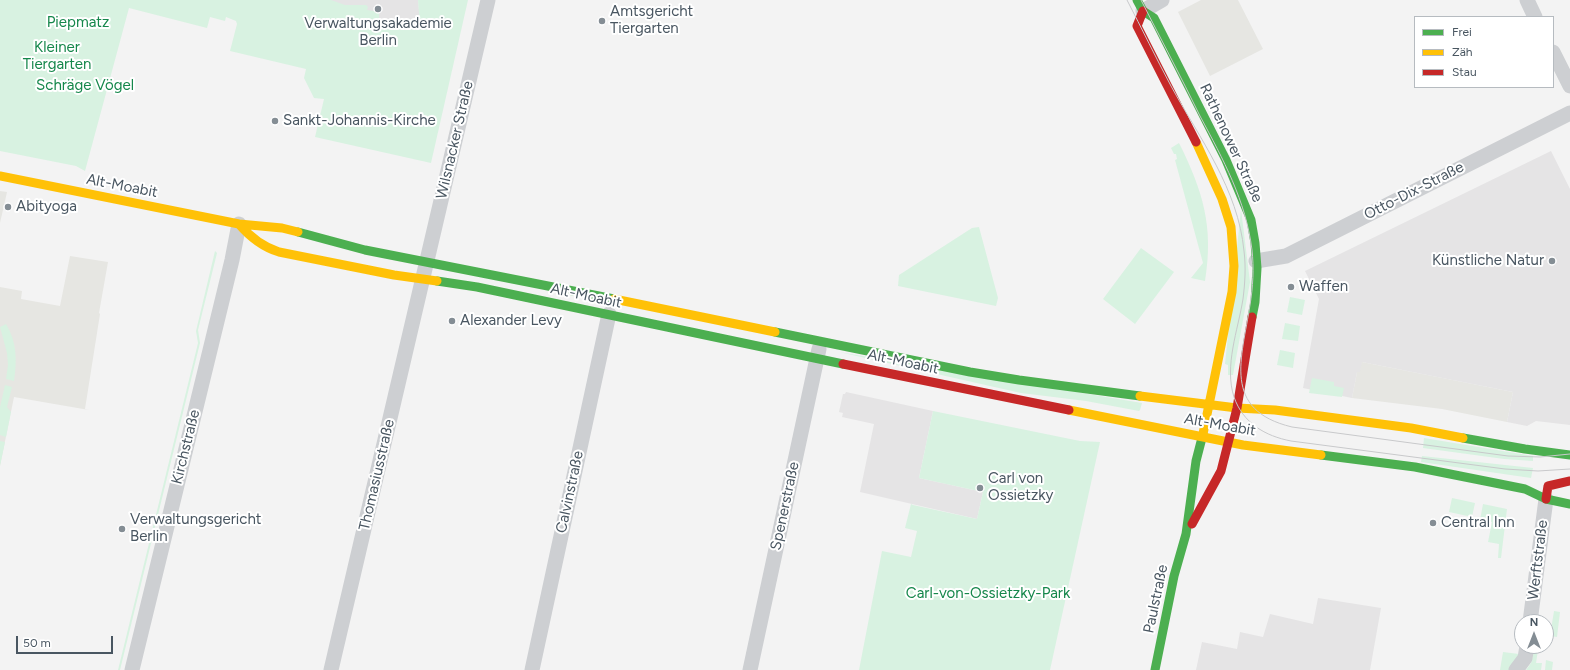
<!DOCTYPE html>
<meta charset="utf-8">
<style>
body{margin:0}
#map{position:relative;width:1570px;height:670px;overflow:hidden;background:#f3f3f3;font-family:Figtree,sans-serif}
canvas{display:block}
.legend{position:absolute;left:1414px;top:16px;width:140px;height:72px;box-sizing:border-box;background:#fff;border:1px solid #b6bbc0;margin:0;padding:5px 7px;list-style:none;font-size:12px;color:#495661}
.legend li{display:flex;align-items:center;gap:8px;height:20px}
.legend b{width:20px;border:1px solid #b6bbc0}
.north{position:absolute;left:1514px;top:614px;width:40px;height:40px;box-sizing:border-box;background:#fff;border:1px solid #b6bbc0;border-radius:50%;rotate:0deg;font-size:11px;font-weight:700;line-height:16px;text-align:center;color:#495661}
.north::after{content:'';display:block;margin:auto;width:14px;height:18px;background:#848d94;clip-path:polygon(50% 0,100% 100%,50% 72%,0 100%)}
.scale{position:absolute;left:16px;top:636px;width:97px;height:18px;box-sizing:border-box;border:2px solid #495661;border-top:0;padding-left:5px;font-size:12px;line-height:14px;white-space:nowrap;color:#495661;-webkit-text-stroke:3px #fff;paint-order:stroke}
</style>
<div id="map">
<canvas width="1570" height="670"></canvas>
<ul class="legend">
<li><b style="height:5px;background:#4caf50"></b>Frei</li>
<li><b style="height:5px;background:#ffc107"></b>Zäh</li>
<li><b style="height:5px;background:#c62828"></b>Stau</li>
</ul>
<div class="north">N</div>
<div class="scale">50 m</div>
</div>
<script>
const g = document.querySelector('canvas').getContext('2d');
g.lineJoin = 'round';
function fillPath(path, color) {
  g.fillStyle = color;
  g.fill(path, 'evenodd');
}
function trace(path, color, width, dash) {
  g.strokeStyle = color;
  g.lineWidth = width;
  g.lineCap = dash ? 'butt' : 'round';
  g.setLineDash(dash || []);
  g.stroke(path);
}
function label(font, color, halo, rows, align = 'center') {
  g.font = font + ' Figtree,sans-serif';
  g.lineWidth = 4;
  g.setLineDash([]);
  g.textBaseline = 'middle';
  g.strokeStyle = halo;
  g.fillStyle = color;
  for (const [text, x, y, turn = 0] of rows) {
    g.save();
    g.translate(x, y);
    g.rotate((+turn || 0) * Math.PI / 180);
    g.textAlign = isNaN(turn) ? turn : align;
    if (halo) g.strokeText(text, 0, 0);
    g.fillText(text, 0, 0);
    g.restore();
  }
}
fillPath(new Path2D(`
 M 1201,0 L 1238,0 L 1263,49 L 1210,76 L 1178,12 Z
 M 0,191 L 7,192 L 0,223 Z
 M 70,256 L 108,262 L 99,313 L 100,314 L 85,409 L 89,410 L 14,397 L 0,466 L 0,287 L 22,291 L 21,299 L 60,306 Z
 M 1362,362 L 1513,392 L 1507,422 L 1442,409 L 1352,398 L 1357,372 Z`), '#e6e6e2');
fillPath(new Path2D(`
 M 296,0 L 418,0 L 421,28 L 388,21 Z
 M 1551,151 L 1570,189 L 1570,425 L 1536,421 L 1527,426 L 1507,422 L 1513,392 L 1362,362 L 1360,372 L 1357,372 L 1352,398 L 1303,388 L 1319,299 L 1305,271 Z
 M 846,392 L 933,411 L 919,478 L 983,492 L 977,519 L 860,492 L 874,424 L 842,417 L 843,413 L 839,412 L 843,394 L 845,394 Z
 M 1318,598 L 1381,608 L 1370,670 L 1196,670 L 1202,642 L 1237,649 L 1240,632 L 1263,637 L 1270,614 L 1313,624 Z`), '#e5e4e5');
fillPath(new Path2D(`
 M 0,0 L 331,0 L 345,5 L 366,5 L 368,7 L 367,10 L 379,12 L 379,19 L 420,28 L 418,0 L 468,0 L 431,163 L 315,137 L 324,99 L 314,98 L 304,78 L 306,69 L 230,51 L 237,24 L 236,21 L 226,17 L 225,21 L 210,17 L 207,28 L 129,8 L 85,171 L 76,166 L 0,151 Z
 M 1179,143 C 1203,191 1214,227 1205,281 L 1191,278 L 1203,263 L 1175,160 L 1177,159 L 1176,154 L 1174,154 L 1171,148 Z
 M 1241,209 L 1250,282 L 1233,375 L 1228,375 L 1228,365 L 1225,364 Z
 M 979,227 L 998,298 L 996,306 L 898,286 L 899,275 L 972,228 Z
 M 1141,248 L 1174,272 L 1135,324 L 1103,299 Z
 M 215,251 L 217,253 L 198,330 L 200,343 L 120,670 L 118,670 L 198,343 L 196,331 Z
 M 1290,297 L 1305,300 L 1302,315 L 1287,312 Z
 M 1285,323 L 1300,326 L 1298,341 L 1282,339 Z
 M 6,324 C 17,342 17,360 14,381 L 6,379 L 8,365 L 7,353 L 0,327 Z
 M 1280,350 L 1295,353 L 1293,368 L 1277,365 Z
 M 839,352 L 1142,403 L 1140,410 L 1139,411 L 1086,401 L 1021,393 Z
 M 1312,378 L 1334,382 L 1334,386 L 1344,388 L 1342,397 L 1309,393 Z
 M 5,385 L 12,387 L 7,407 L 11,412 L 6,437 L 0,435 L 0,407 Z
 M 933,411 L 1080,441 L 1100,442 L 1050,670 L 859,670 L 882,551 L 911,557 L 917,531 L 905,528 L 911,504 L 913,505 L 977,519 L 983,492 L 919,478 Z
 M 1424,438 L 1533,456 L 1533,461 L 1504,459 L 1423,448 Z
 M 0,441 L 5,442 L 0,466 Z
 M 1422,456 L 1533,468 L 1531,478 L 1421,462 Z
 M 1452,498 L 1475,503 L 1472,517 L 1449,512 Z
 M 1483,504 L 1507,509 L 1501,558 L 1498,558 L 1499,544 L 1488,542 L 1492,522 L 1480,520 Z
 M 1554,611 L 1560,612 L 1557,637 L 1550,636 Z
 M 1535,647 L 1544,648 L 1543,651 L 1538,650 L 1536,663 L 1542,663 L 1541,670 L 1526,670 L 1531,663 Z
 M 1503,652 L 1519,654 L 1510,670 L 1500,670 Z
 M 1546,660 L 1553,662 L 1552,670 L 1545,670 Z`), '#d8f2e1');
trace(new Path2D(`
 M 1527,0 L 1535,17
 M 1143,11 L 1162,0
 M 1553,52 L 1570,86
 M 1256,261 L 1286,256 L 1570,113
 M 1530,622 L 1546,499
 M 132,670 L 232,260 L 239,224
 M 331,670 L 488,0
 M 532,670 L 609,314
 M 750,670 L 819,349
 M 1516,670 L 1525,658 L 1527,646`), '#cdcfd2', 15);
trace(new Path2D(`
 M 1137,0 L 1143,11 L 1154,18 L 1226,160 L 1251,220 L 1255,243 L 1257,268 L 1255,302 L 1252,317
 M 298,232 L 365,250 L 614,299
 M 437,281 L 477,287 L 843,364
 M 775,332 L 970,372 L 1019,380 L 1140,396
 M 1463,438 L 1525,449 L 1570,455
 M 1321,455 L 1415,467 L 1525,489 L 1546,499 L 1570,504
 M 1155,670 L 1174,576 L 1186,534 L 1196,461 L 1203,434`), '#4caf50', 9);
trace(new Path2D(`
 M 1196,142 L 1222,199 L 1231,227 L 1234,266 L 1232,292 L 1203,434
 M 0,176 L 239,224 L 282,228 L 298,232
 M 239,224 C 250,237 263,247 279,252 L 394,275 L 437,281
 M 614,299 L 775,332
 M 1140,396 L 1237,408 L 1275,410 L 1411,428 L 1463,438
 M 1069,410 L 1243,445 L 1321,455`), '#ffc107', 9);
trace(new Path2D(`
 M 1143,11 L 1137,26 L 1196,142
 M 843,364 L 1069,410
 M 1546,499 L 1548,486 L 1570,481
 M 1192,524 L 1221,471 L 1237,408 L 1252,317`), '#c62828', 9);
trace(new Path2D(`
 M 1127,0 C 1142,29 1156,58 1171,86 C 1200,139 1238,189 1244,251 C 1246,267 1245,283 1243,299 C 1238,330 1224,366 1234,397 C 1243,423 1265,436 1291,441 L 1505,469 L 1538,471 L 1570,469
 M 1141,0 C 1161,39 1181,77 1200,116 C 1223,159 1246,201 1252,250 C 1254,268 1253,287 1250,305 C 1242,358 1221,410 1292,427 L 1508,456 L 1540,457 L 1570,454`), '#c8c9cb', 1);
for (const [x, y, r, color] of [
 [378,9,4,"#848d94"],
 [602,21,4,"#848d94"],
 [275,121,4,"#848d94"],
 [8,207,4,"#848d94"],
 [1552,261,4,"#848d94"],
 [1291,287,4,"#848d94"],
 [452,321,4,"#848d94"],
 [980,488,4,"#848d94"],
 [1433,523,4,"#848d94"],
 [122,529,4,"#848d94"]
]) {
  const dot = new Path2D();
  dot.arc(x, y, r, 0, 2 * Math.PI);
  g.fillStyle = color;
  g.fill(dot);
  trace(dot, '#fff', 1.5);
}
label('15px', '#495661', '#fff', [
 ["Amtsgericht",610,12],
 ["Tiergarten",610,29],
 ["Verwaltungsakademie",378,24,"center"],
 ["Berlin",378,41,"center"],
 ["Sankt-Johannis-Kirche",283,121],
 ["Abityoga",16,207],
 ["Künstliche Natur",1544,261,"right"],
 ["Waffen",1299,287],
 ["Alexander Levy",460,321],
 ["Carl von",988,479],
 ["Ossietzky",988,496],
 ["Verwaltungsgericht",130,520],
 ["Berlin",130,537],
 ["Central Inn",1441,523]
], 'left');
label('15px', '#15874b', '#fff', [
 ["Piepmatz",78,23],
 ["Kleiner",57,48],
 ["Tiergarten",57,65],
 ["Schräge Vögel",85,86],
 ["Carl-von-Ossietzky-Park",988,594]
]);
label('15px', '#495661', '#fff', [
 ["Wilsnacker Straße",455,140,-77],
 ["Rathenower Straße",1231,143,65],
 ["Alt-Moabit",122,186,11],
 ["Otto-Dix-Straße",1414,191,-27],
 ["Alt-Moabit",586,296,12],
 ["Alt-Moabit",903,362,12],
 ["Alt-Moabit",1220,425,10],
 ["Kirchstraße",186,447,-76],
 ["Thomasiusstraße",377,475,-77],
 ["Calvinstraße",570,492,-78],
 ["Spenerstraße",785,506,-78],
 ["Werftstraße",1538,560,-83],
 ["Paulstraße",1156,599,-78]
]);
</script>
